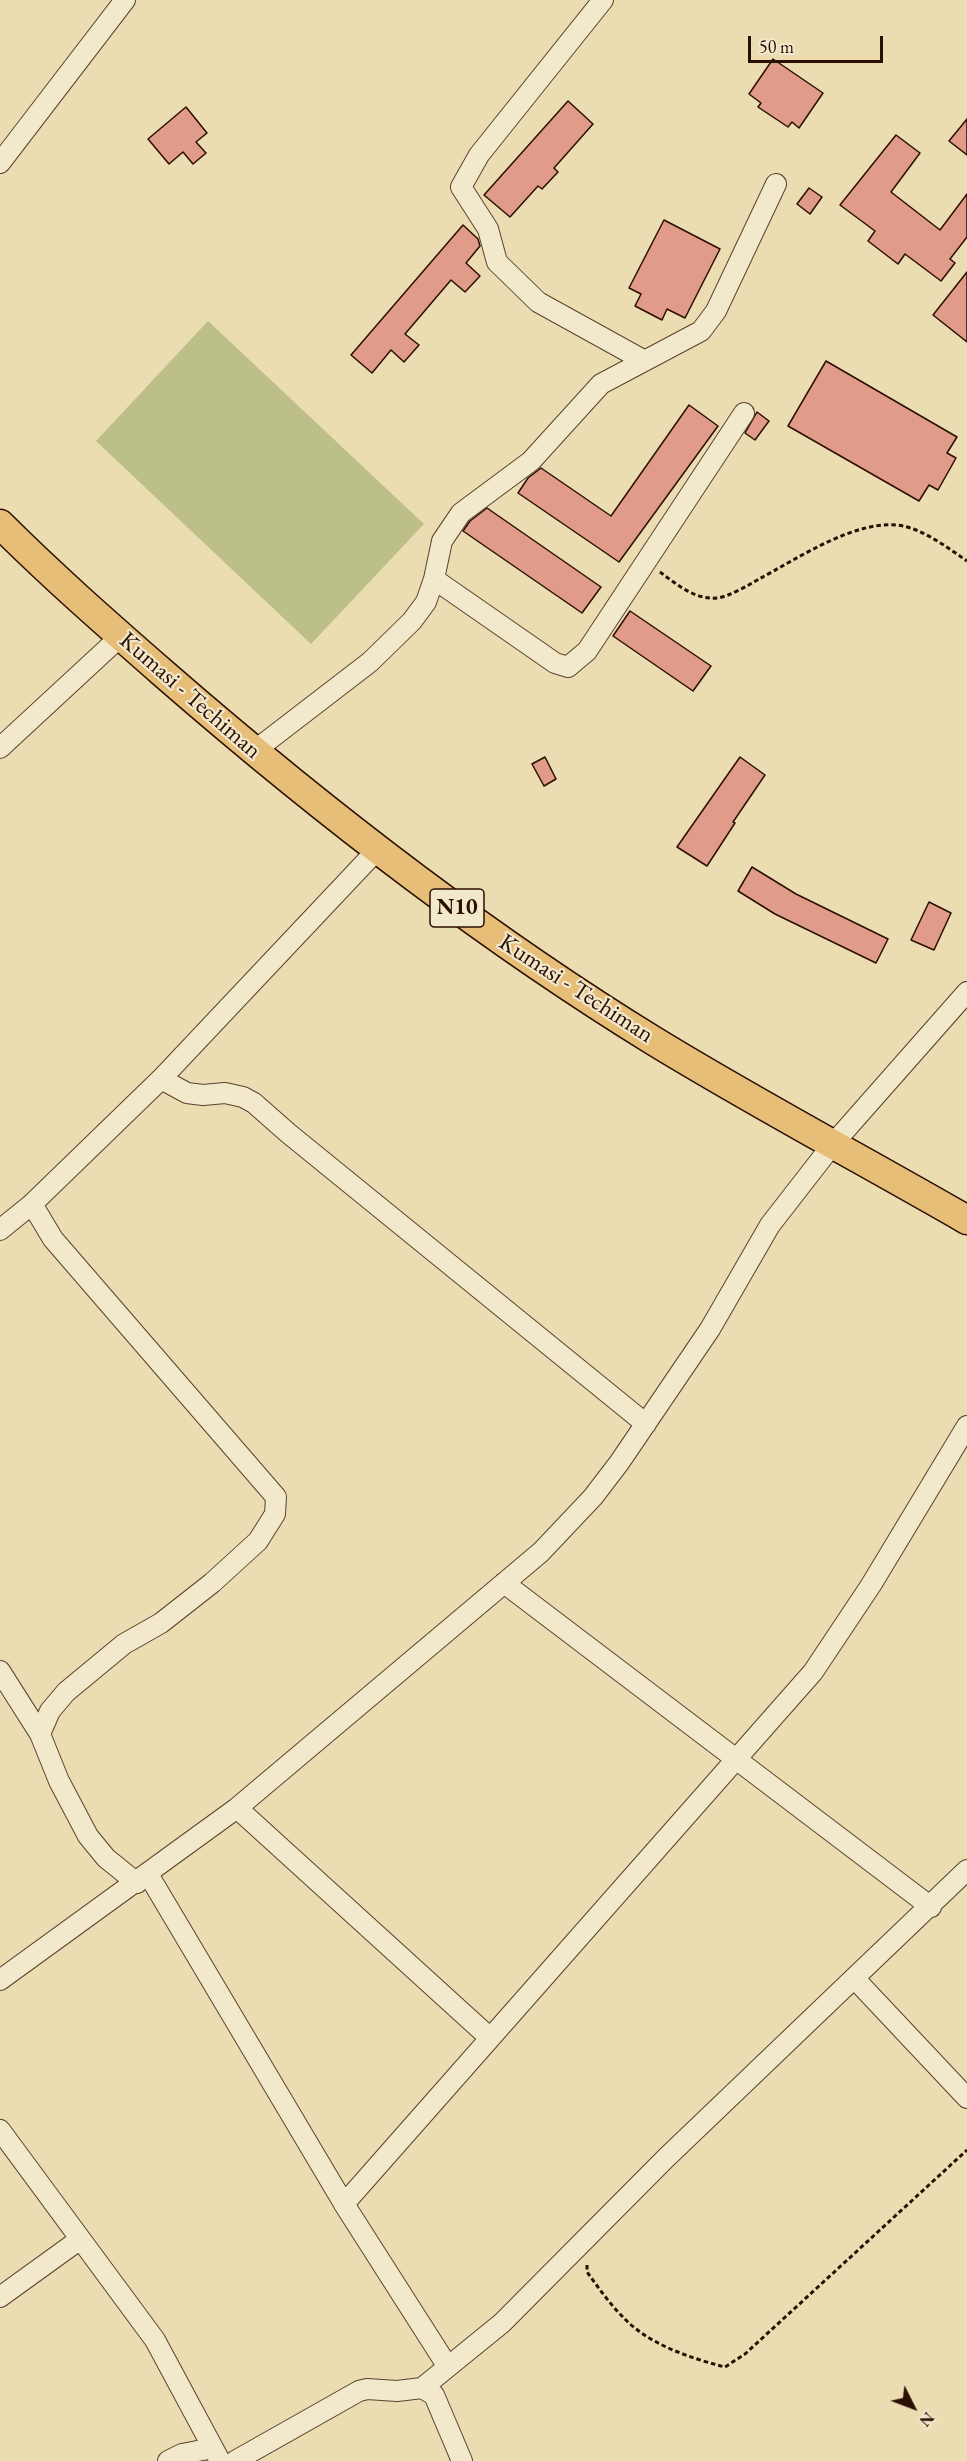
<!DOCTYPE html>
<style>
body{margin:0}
#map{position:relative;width:967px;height:2461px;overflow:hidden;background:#ebdcb1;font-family:"EB Garamond",serif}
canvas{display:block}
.north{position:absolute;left:883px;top:2377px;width:60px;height:60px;-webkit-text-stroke:4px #f2e8cc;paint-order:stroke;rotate:132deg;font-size:16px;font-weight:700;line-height:24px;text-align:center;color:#2b0f03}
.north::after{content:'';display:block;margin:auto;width:21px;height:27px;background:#2b0f03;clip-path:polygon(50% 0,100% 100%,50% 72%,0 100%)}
.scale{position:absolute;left:748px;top:36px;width:135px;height:27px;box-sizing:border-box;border:3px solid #2b0f03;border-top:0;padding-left:8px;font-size:18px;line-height:21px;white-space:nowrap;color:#2b0f03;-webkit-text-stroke:4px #f2e8cc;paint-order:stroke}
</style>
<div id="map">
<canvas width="967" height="2461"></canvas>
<div class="north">N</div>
<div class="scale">50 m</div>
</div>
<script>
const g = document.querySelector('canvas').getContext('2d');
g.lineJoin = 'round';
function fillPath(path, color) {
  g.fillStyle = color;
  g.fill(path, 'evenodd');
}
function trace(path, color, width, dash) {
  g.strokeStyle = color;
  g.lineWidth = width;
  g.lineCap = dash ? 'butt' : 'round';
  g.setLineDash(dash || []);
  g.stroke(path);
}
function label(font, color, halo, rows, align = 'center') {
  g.font = font + ' "EB Garamond",serif';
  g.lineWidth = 4.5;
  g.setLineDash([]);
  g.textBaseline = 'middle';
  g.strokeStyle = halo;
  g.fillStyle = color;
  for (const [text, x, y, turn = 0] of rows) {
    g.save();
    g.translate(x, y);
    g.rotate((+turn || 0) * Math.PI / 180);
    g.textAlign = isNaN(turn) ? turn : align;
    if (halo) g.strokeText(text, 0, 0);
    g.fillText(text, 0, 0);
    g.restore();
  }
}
fillPath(new Path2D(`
 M 208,321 L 424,524 L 311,644 L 96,441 Z`), '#bdbf88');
const building = new Path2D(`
 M 773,59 L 823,93 L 799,128 L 792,122 L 788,127 L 758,107 L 761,103 L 749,94 Z
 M 568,101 L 593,124 L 554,168 L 558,172 L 542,189 L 538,186 L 510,217 L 484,195 Z
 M 186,107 L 207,133 L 196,142 L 206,153 L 193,164 L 183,152 L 169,164 L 148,139 Z
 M 967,119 L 967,155 L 949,141 Z
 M 896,135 L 920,153 L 891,192 L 940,230 L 967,194 L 967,237 L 950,259 L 955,263 L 941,281 L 905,254 L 898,264 L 868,241 L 875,231 L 840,205 Z
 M 809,188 L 822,197 L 810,214 L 797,204 Z
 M 664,220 L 720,249 L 685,318 L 667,309 L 662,320 L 635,306 L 641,294 L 629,288 Z
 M 463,225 L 478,239 L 480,246 L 466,263 L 480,276 L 465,292 L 451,280 L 405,334 L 419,345 L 404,362 L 391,350 L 372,373 L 351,355 Z
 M 967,272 L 967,342 L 933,315 Z
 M 826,361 L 957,437 L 947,453 L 956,458 L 938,490 L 929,485 L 919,501 L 788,426 Z
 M 689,405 L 718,426 L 619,562 L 518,493 L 528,478 L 541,468 L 611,516 Z
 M 757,412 L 769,421 L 755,440 L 745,433 Z
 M 487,508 L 601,587 L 582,613 L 463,531 L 470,521 Z
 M 630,611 L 711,666 L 693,691 L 613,636 Z
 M 545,757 L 556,779 L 544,786 L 532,764 Z
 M 740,757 L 765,775 L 733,822 L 735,823 L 707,866 L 677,847 Z
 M 752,867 L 796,894 L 888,939 L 876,963 L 775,914 L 738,891 Z
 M 929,902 L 951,913 L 934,950 L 911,940 Z`);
fillPath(building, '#e09b89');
trace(building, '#2b0f03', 1.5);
const minor = new Path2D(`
 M 603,0 L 479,155 L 461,187 L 488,229 L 497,262 L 538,302 L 643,360
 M 0,163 L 125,0
 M 434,579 L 555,663 L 568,667 L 587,651 L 744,413
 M 0,748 L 121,636
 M 253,752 L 370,662 L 412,621 L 426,602 L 434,579 L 442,541 L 461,513 L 531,461 L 601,384 L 701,331 L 716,311 L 776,184
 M 161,1079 L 187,1093 L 203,1095 L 225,1093 L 243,1097 L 254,1103 L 288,1133 L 646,1424
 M 32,1204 L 53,1239 L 276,1497 L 275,1514 L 258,1541 L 212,1583 L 161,1623 L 124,1644 L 66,1692 L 50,1711 L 40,1734
 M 0,1230 L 32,1204 L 161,1079 L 377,850
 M 504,1583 L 931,1907
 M 0,1671 L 40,1734 L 59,1781 L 88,1836 L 106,1858 L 137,1883
 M 237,1808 L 490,2038
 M 148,1874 L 344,2204 L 448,2367
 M 855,1979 L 967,2098
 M 0,1980 L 237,1808 L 541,1552 L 593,1497 L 619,1463 L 710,1329 L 770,1225 L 833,1144 L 967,992
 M 0,2130 L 155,2340 L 220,2461
 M 344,2204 L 813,1672 L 871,1585 L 967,1426
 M 0,2297 L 79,2240
 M 422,2388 L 502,2323 L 666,2158 L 967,1870
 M 168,2461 L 182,2454 L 213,2448
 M 235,2461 L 359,2391 L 367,2389 L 397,2391 L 422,2388 L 434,2395 L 462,2461`);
const highway = new Path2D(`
 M 0,524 C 52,576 108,625 164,674 C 318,808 480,934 654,1041 C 757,1104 863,1160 967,1220`);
trace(minor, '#5b422e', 22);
trace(highway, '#2b0f03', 31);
trace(new Path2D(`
 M 660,572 C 676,584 695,600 717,598 C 728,597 749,585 759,579 C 797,559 858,517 903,526 C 926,531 948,548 967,561
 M 587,2265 L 587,2272 C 598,2287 609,2303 622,2316 C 647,2344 690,2358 725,2367 L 745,2354 L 967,2150`), '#2b0f03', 3, [4.5, 3]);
trace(minor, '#f2e8cc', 20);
trace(highway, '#e6be78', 28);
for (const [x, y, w] of [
 [457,908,54]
]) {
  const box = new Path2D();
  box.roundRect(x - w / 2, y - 19, w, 38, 4.5);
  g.fillStyle = '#f2e8cc';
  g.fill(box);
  trace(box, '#2b0f03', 1.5);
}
label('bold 22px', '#2b0f03', null, [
 ["N10",457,908]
]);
label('24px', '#2b0f03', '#f2e8cc', [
 ["Kumasi - Techiman",190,696,41],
 ["Kumasi - Techiman",576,989,33]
]);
</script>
